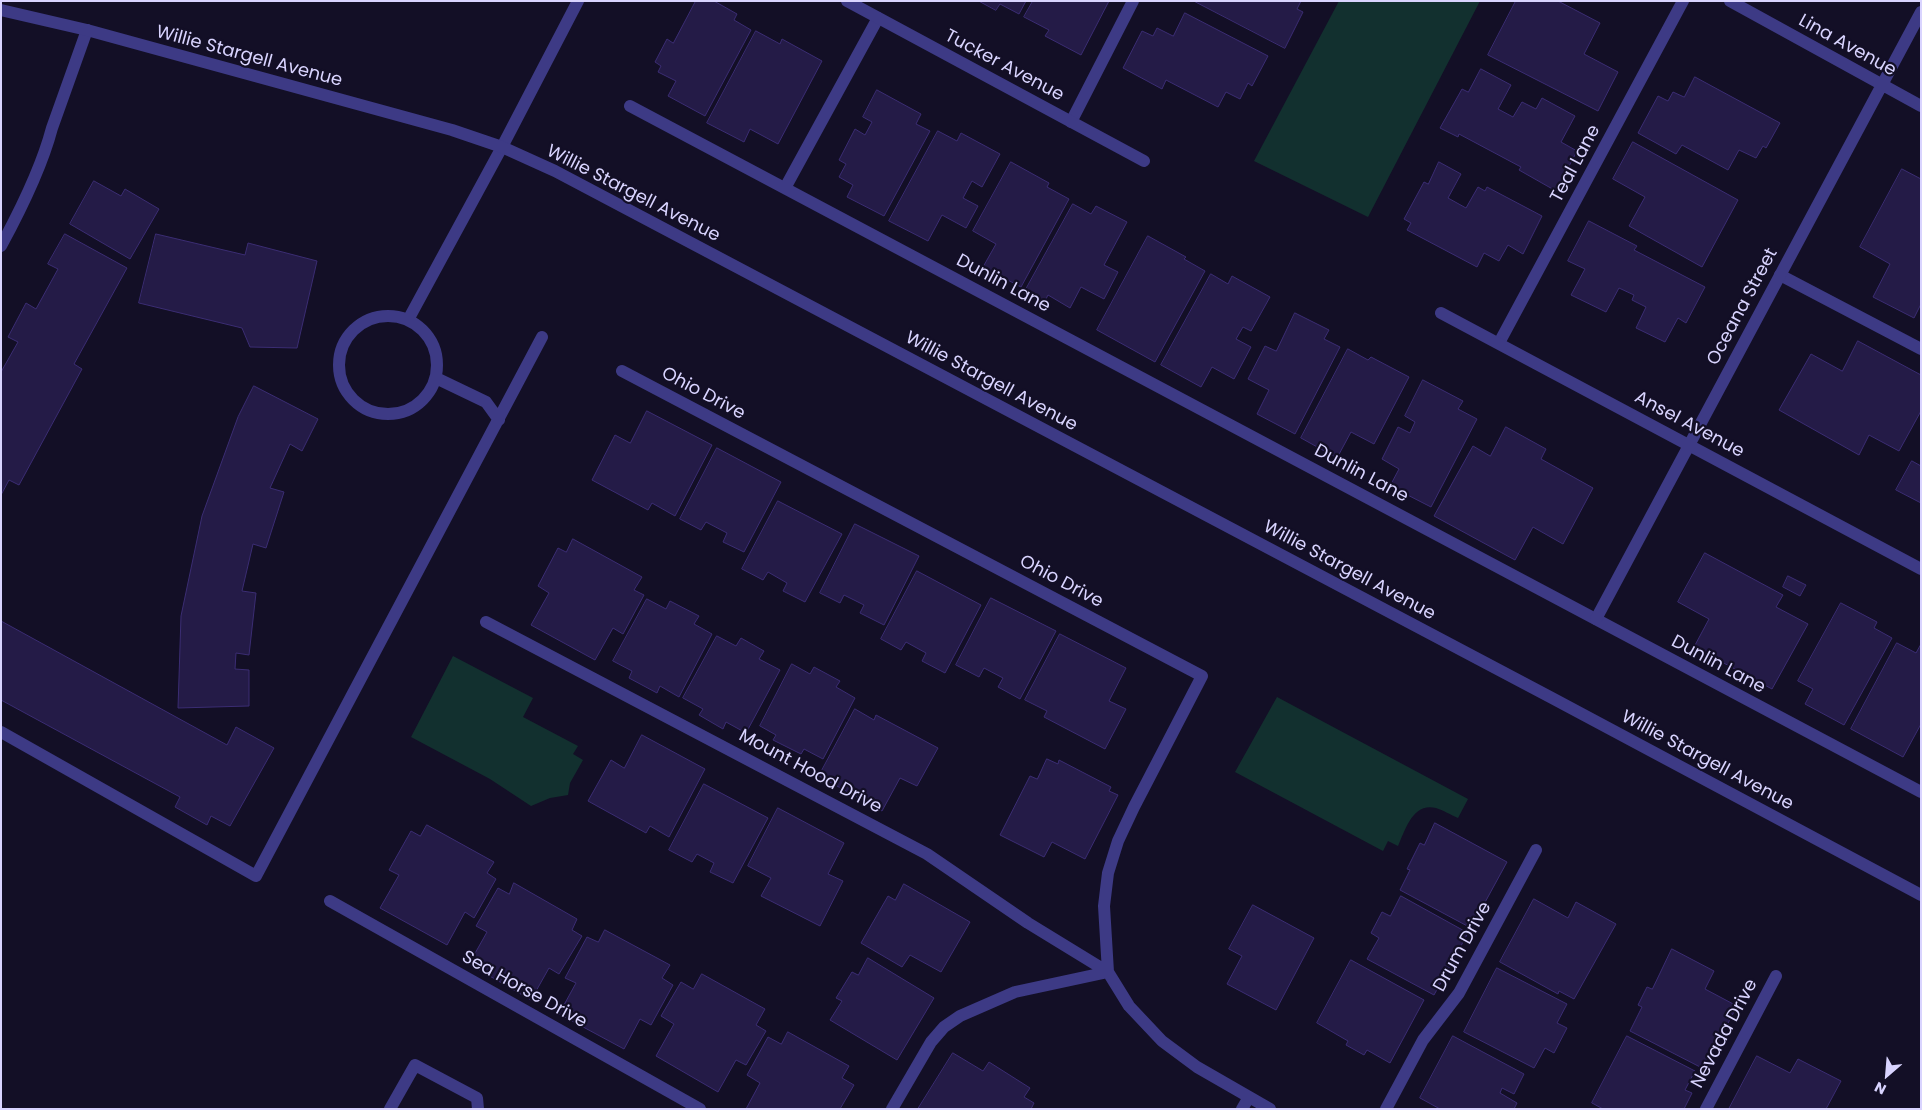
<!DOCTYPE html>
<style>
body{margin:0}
#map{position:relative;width:1922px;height:1110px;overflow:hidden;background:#130f26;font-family:Poppins,sans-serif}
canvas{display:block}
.frame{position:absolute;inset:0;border:2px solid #d9d4ff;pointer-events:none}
.north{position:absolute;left:1862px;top:1050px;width:50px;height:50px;-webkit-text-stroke:4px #130f26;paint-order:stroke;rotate:207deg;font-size:14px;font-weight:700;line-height:20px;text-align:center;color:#d9d4ff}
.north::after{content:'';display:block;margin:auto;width:18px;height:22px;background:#d9d4ff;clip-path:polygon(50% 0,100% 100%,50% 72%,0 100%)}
</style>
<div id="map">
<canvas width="1922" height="1110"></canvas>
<div class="frame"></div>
<div class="north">N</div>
</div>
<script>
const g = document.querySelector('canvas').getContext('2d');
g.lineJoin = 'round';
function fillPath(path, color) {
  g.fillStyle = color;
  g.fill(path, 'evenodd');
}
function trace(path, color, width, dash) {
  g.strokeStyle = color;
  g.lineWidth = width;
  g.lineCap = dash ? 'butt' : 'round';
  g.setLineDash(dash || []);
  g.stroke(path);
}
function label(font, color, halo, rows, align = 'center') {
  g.font = font + ' Poppins,sans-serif';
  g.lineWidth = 4.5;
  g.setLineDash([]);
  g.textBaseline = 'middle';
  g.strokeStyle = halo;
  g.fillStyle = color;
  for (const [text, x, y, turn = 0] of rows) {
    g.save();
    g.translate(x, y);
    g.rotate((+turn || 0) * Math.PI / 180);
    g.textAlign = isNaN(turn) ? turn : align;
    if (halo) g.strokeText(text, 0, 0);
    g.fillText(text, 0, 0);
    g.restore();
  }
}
fillPath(new Path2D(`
 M 1339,1 L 1480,1 L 1368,217 L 1254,161 Z
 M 453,656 L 533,698 L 523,717 L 578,746 L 573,754 L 583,760 L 570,783 L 568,795 L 550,798 L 531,806 L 490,779 L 411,737 Z
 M 1277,697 L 1468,799 L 1458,818 C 1451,815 1443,810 1436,808 C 1413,802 1405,830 1398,846 L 1388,841 L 1383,851 L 1235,772 Z`), '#12302f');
const building = new Path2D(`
 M 696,1 L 714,1 L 737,14 L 734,20 L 751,30 L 705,116 L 668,96 L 676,81 L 658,72 L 661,66 L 655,62 L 667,39 L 673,43 Z
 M 979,1 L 1026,1 L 1019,14 L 1000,4 L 996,10 Z
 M 1033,1 L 1109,1 L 1081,55 L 1045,36 L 1049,30 L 1024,17 Z
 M 1194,1 L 1301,1 L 1297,9 L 1303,12 L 1285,48 Z
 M 1516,1 L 1558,1 L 1600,23 L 1584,54 L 1618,72 L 1598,111 L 1488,55 Z
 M 1185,13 L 1268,56 L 1252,86 L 1248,83 L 1240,99 L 1226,92 L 1218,107 L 1166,80 L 1162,89 L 1123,68 L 1142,31 L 1153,36 L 1157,28 L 1173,36 Z
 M 756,31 L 780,44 L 782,39 L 822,61 L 778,144 L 750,129 L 744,142 L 707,123 Z
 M 1481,69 L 1511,85 L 1498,109 L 1513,117 L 1522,102 L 1536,109 L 1542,98 L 1575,116 L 1561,142 L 1577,151 L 1556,191 L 1519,170 L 1521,167 L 1459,134 L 1458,137 L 1440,128 L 1462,89 L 1468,92 Z
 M 1695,77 L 1780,123 L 1766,148 L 1763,146 L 1756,158 L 1739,150 L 1728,170 L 1682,145 L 1676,154 L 1638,133 L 1658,96 L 1668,101 L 1673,92 L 1684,97 Z
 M 877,90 L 921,114 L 916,124 L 930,131 L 884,216 L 847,197 L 853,185 L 839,177 L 846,164 L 839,160 L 855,129 L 865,135 L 872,122 L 863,117 Z
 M 938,131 L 957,141 L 961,133 L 1000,154 L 982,187 L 972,181 L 963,198 L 978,206 L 966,228 L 942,215 L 928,241 L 889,221 Z
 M 1633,142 L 1738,200 L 1702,267 L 1629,226 L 1645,197 L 1613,179 Z
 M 1011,162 L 1049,183 L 1047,187 L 1069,199 L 1021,287 L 983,267 L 996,244 L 973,231 Z
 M 1439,162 L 1461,174 L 1448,198 L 1466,208 L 1478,187 L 1485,191 L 1487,187 L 1542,216 L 1523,254 L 1508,245 L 1499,261 L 1484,253 L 1477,267 L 1407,230 L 1411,223 L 1404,219 L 1424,182 L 1428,184 Z
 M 1902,169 L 1921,179 L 1921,304 L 1914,318 L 1873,297 L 1890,264 L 1860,247 Z
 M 94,181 L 121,196 L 125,189 L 159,209 L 130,259 L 70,224 Z
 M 1073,204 L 1091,214 L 1096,206 L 1127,222 L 1104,265 L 1118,272 L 1104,299 L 1081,287 L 1070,308 L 1048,295 L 1044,303 L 1024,293 Z
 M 1589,221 L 1637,246 L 1634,250 L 1705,287 L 1686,323 L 1678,318 L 1665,342 L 1636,328 L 1646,307 L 1632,300 L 1634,295 L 1619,288 L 1606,312 L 1571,295 L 1585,269 L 1568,261 Z
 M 65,234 L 127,268 L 74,364 L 82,369 L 19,485 L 9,480 L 1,495 L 1,372 L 18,342 L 8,337 L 26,303 L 36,309 L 58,269 L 48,264 Z
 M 156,234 L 245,255 L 248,243 L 317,261 L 297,348 L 250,347 L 242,328 L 139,303 Z
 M 1148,236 L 1186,257 L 1184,259 L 1205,271 L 1155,362 L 1097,330 Z
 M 1211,274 L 1228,284 L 1232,276 L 1270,297 L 1251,331 L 1243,327 L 1236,339 L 1251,347 L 1234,379 L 1212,367 L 1201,387 L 1161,365 Z
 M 1295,313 L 1329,330 L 1324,339 L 1340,347 L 1295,434 L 1257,414 L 1269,390 L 1248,379 L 1265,346 L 1276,351 Z
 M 1858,341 L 1921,375 L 1921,411 L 1899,451 L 1869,435 L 1859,455 L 1779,410 L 1811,354 L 1842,371 Z
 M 1348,349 L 1368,360 L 1371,357 L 1409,377 L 1374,444 L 1351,432 L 1337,458 L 1301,438 Z
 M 1423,380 L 1463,401 L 1458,409 L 1477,419 L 1431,507 L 1390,486 L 1399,469 L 1382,459 L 1398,427 L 1410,433 L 1415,422 L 1405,416 Z
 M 254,386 L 318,419 L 302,451 L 290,444 L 270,488 L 284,492 L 266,548 L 253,544 L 242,591 L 256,593 L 249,655 L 236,653 L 235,669 L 249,670 L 249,706 L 178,708 L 181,616 L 202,516 L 238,417 Z
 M 647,411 L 712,445 L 675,516 L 652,503 L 648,510 L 592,480 L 615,435 L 630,443 Z
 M 1506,427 L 1546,449 L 1541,459 L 1593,488 L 1563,544 L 1533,527 L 1515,560 L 1434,516 L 1473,446 L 1490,456 Z
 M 717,448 L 781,482 L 744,552 L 723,542 L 727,533 L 706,522 L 701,530 L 680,519 Z
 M 1912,461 L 1921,466 L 1921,503 L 1896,490 Z
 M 778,501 L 842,534 L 805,602 L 783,591 L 787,583 L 768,572 L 763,580 L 742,569 Z
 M 855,524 L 919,556 L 884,625 L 860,613 L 864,605 L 844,595 L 840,603 L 820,593 Z
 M 573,539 L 642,577 L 634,590 L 644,595 L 623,634 L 613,628 L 595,660 L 531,625 L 549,593 L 538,586 L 558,548 L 566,552 Z
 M 1705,553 L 1783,595 L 1776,607 L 1808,624 L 1772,689 L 1694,647 L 1709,619 L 1678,602 Z
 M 917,571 L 981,605 L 945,673 L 922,661 L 926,653 L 906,642 L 901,650 L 881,639 Z
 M 1788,576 L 1806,585 L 1800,596 L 1783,587 Z
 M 991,598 L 1056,631 L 1020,699 L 998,687 L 1003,678 L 984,668 L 979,677 L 956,665 Z
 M 647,599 L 666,609 L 670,601 L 699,616 L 694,624 L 712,634 L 679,697 L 660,686 L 657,693 L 629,678 L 632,671 L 613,661 Z
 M 1841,603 L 1877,622 L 1874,628 L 1892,638 L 1844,725 L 1805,704 L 1813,689 L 1798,681 Z
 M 1,621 L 227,745 L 236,727 L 274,748 L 230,826 L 211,816 L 207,825 L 175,807 L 180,797 L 1,700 Z
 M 1060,634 L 1126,668 L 1109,701 L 1126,709 L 1105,749 L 1044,717 L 1047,711 L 1025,700 Z
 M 717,636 L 736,646 L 741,638 L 764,651 L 759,659 L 780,670 L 746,733 L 726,722 L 723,729 L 699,715 L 703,709 L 683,698 Z
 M 1897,643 L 1916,653 L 1921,644 L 1921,724 L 1903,757 L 1851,729 Z
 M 792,664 L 810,674 L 814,667 L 840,681 L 836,687 L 855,698 L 823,759 L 804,749 L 801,754 L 773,740 L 776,735 L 760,726 Z
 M 855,709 L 874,720 L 876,715 L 938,748 L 917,786 L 900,778 L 882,811 L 819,776 Z
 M 642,735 L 705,769 L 669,837 L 650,826 L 646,833 L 588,801 L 611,760 L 624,768 Z
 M 1047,759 L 1058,764 L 1059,760 L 1111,787 L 1109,791 L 1118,795 L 1085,859 L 1052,842 L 1044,857 L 1000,835 L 1030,776 L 1037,779 Z
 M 704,784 L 768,818 L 733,883 L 710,872 L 714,863 L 697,854 L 692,862 L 669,850 Z
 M 778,808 L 844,843 L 828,874 L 843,881 L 820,926 L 761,896 L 771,878 L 748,866 Z
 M 1435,823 L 1507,862 L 1471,928 L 1400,890 L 1410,870 L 1407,869 L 1420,843 L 1424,845 Z
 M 427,825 L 494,862 L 487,873 L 496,879 L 474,918 L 465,912 L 447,945 L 380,908 L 399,875 L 389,870 L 411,831 L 420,836 Z
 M 514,883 L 577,919 L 572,930 L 582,936 L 559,974 L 549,968 L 531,1000 L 469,964 L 487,932 L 476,926 L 498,888 L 509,894 Z
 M 904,884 L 970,922 L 941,972 L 910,955 L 902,967 L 861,943 L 888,896 L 895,900 Z
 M 1401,896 L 1468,933 L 1434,995 L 1367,959 L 1379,938 L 1371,933 L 1382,912 L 1390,916 Z
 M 1534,899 L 1568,918 L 1576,902 L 1616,924 L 1574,999 L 1559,991 L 1558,994 L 1500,962 Z
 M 1253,905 L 1314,938 L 1276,1010 L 1227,984 L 1242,956 L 1229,949 Z
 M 605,930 L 670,965 L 662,978 L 673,985 L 651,1025 L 640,1019 L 624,1049 L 559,1014 L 576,983 L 565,978 L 587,937 L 598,942 Z
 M 1672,949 L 1714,971 L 1705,989 L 1737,1006 L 1704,1069 L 1630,1031 L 1642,1007 L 1638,1005 L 1647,987 L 1652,989 Z
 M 868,958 L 934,998 L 897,1060 L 830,1020 L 842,1001 L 836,998 L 852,972 L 858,975 Z
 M 1351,960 L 1424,1000 L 1390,1063 L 1367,1050 L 1364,1055 L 1346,1045 L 1348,1041 L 1317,1023 Z
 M 1497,968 L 1567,1004 L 1557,1023 L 1567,1028 L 1554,1053 L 1545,1048 L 1534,1068 L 1464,1032 Z
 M 702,974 L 765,1009 L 756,1025 L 766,1031 L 746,1065 L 736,1060 L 718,1092 L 656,1056 L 674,1024 L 661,1016 L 681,982 L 693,989 Z
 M 788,1032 L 849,1066 L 842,1078 L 854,1085 L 840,1109 L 746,1109 L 760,1083 L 747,1075 L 768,1037 L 781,1044 Z
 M 1453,1036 L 1524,1074 L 1514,1094 L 1502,1088 L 1500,1093 L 1517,1103 L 1514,1109 L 1440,1109 L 1420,1098 Z
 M 1627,1036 L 1695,1071 L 1685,1090 L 1692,1093 L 1684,1109 L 1603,1109 L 1592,1103 Z
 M 953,1053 L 983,1071 L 989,1062 L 1030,1088 L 1024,1097 L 1034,1103 L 1031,1109 L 918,1109 Z
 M 1757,1056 L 1790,1073 L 1798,1059 L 1841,1081 L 1826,1109 L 1729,1109 Z`);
fillPath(building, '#241b47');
trace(building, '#3b2d73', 1);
trace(new Path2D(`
 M 630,106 L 1921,792
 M 1071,122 L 1133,1
 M 785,188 L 878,18
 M 1,246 C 20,211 42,166 52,128 L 87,30
 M 1780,275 L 1921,349
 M339 365a49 49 0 1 1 98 0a49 49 0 1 1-98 0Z
 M 408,320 L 502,147
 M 1499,343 L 1683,1
 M 436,378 L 486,402 L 499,420
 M 1,732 L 256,876 L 542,337
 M 390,1109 L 415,1065 L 477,1098 L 478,1109`), '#3d3a85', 12);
trace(new Path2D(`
 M 847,1 L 1144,161
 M 1730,1 L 1921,106
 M 502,147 L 578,1
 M 1441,313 L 1921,569
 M 622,371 L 1202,676 L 1134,807 L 1118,841 L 1108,873 L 1104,906 L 1108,972
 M 1596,619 L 1921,12
 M 486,622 L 927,854 L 1028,923 L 1108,972 L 1129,1006 L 1162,1041 L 1197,1067 L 1270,1109
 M 330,901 L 700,1109
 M 892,1109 L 931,1042 L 944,1027 L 960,1016 L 1015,992 L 1108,972
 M 1242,1109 L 1249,1097
 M 1386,1109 L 1423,1040 L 1459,993 L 1536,850
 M 1706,1109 L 1776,976`), '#3d3a85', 12);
trace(new Path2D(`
 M 1,10 L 87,30 L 452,130 L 502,147 L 555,171 L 1552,698 L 1921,895`), '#3d3a85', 12);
label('18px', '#d9d4ff', '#130f26', [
 ["Lina Avenue",1847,46,29],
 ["Willie Stargell Avenue",249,57,15],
 ["Tucker Avenue",1004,66,28],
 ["Teal Lane",1576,164,-62],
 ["Willie Stargell Avenue",633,194,27],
 ["Dunlin Lane",1003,284,28],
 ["Oceana Street",1743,307,-62],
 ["Willie Stargell Avenue",991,382,28],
 ["Ohio Drive",703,394,28],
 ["Ansel Avenue",1689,425,28],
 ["Dunlin Lane",1361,474,28],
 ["Willie Stargell Avenue",1349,571,28],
 ["Ohio Drive",1061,582,28],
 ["Dunlin Lane",1718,665,28],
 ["Willie Stargell Avenue",1707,761,28],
 ["Mount Hood Drive",810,772,28],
 ["Drum Drive",1463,947,-61],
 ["Sea Horse Drive",524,990,29],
 ["Nevada Drive",1725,1034,-62]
]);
</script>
